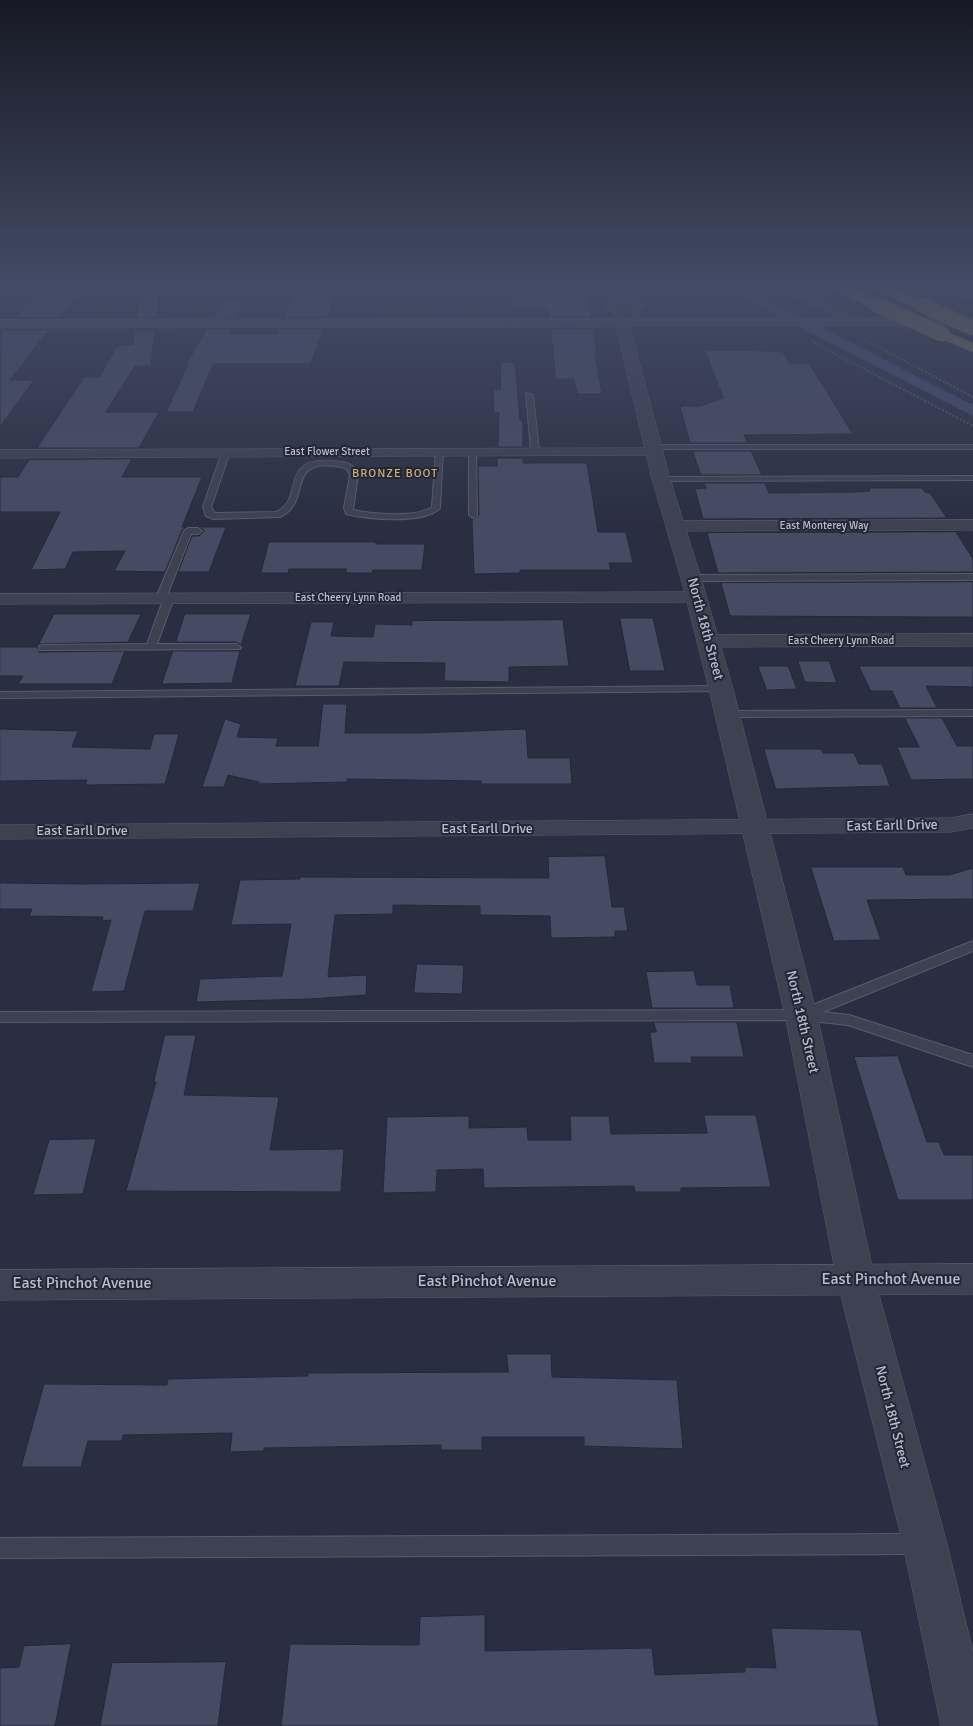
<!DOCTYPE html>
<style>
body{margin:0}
canvas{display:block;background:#292e42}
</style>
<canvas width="973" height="1726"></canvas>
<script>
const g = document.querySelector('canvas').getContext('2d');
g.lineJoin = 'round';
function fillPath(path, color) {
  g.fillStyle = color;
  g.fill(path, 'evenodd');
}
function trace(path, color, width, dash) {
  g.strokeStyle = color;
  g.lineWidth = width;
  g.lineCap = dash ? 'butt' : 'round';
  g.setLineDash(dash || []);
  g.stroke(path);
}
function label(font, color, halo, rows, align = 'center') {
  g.font = font + ' Signika,sans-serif';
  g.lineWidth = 4;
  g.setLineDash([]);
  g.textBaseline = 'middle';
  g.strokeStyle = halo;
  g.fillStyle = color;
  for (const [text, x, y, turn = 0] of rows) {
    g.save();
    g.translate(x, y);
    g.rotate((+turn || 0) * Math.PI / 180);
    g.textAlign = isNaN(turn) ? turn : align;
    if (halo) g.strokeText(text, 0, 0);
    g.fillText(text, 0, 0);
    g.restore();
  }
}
fillPath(new Path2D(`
 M 726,287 L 742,287 L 973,405 L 973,416 L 728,290 Z`), '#40486a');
const building = new Path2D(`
 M 43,287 L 83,287 L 59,318 L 15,318 Z
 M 142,287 L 160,289 L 157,318 L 137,318 Z
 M 296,287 L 338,287 L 327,317 L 284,318 Z
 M 513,287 L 586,287 L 591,317 L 550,317 L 549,309 L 513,309 Z
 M 224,299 L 245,299 L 237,318 L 213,318 Z
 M 207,329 L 232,329 L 229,334 L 277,334 L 279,329 L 323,329 L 311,364 L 213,364 L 193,412 L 166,412 L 188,365 L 186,365 Z
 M 551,329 L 593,329 L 597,353 L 595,353 L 602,394 L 577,394 L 574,379 L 556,379 Z
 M 4,330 L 49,330 L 10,380 L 34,380 L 0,427 L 0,337 Z
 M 135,330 L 155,330 L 151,366 L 135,366 L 106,412 L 159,412 L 139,448 L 37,448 L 84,377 L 99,377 L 117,346 L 133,344 Z
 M 705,350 L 772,351 L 783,352 L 789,363 L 809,363 L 853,434 L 744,435 L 748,443 L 690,443 L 680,406 L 700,406 L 723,398 Z
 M 501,362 L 515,362 L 520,420 L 523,420 L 523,447 L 498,447 L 499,413 L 494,413 L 493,390 L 500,390 Z
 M 693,451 L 751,451 L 762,475 L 701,475 Z
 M 497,458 L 523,458 L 523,463 L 587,463 L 598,532 L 626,532 L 633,563 L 609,563 L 611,570 L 520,570 L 520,573 L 474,574 L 472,520 L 479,515 L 478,466 L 497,466 Z
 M 132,459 L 122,477 L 202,477 L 182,527 L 186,527 L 182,530 L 165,572 L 114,571 L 125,551 L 73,552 L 65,569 L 31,570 L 60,512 L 0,512 L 0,477 L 18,477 L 29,460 Z
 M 704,483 L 765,483 L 769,493 L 855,492 L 870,491 L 869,488 L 922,488 L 925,492 L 930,493 L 947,518 L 703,519 L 695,489 L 706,488 Z
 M 200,527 L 226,527 L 209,572 L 178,572 L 192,536 L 199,536 L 204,531 Z
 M 956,532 L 973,559 L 973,572 L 718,573 L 707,533 Z
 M 269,542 L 376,542 L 376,544 L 425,544 L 422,570 L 373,570 L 372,573 L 346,573 L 346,569 L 289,569 L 288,573 L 261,573 Z
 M 973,582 L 973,617 L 940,617 L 730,616 L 721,583 Z
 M 54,614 L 141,614 L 128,642 L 39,644 Z
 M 185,614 L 251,614 L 241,645 L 236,642 L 176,642 Z
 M 620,618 L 653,618 L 665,671 L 630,671 Z
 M 563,620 L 569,666 L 509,667 L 509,682 L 444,681 L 445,663 L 344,662 L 339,686 L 295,686 L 311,622 L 334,622 L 331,636 L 373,637 L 375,624 L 412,625 L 412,621 Z
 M 0,647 L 37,647 L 39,652 L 125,651 L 112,684 L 18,684 L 23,676 L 0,676 Z
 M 173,651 L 240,651 L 232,683 L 162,684 Z
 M 798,661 L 829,661 L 837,683 L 805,682 Z
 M 758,666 L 788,666 L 797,689 L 767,690 Z
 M 859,666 L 973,666 L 973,687 L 926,686 L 937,708 L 900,708 L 892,691 L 871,691 Z
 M 323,704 L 347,704 L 345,733 L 421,733 L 526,729 L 528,758 L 570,758 L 572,784 L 481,784 L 481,781 L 347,779 L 347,782 L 258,784 L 259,782 L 228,775 L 224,787 L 202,787 L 225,719 L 241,724 L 237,737 L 278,738 L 276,746 L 318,746 Z
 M 905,718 L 942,718 L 957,746 L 973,746 L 973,779 L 911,780 L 897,747 L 919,747 Z
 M 0,729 L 78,731 L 72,747 L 150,749 L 154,734 L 179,734 L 165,784 L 85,785 L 87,780 L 0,781 Z
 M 764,749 L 821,749 L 823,753 L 854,753 L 859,764 L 882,764 L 890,786 L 776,789 Z
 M 605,856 L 612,907 L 624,907 L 628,931 L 615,931 L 615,937 L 551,938 L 550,916 L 480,915 L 480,906 L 393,905 L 393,914 L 335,915 L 328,977 L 367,975 L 366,995 L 310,999 L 196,1002 L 200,979 L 282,976 L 291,924 L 231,925 L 240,880 L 300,879 L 300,877 L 549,878 L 548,857 Z
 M 811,867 L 903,867 L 906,875 L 949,875 L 973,868 L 973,899 L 867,900 L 881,940 L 834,941 Z
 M 0,883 L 83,884 L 200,883 L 193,911 L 145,911 L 124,991 L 91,992 L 111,920 L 102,921 L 103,917 L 29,916 L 32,909 L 0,909 Z
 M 417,964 L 464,965 L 462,994 L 414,993 Z
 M 694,971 L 697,985 L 730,985 L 734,1008 L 652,1008 L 646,972 Z
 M 654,1022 L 737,1022 L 744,1057 L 691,1057 L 692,1063 L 654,1063 L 650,1032 L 656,1032 Z
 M 165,1035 L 196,1035 L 184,1095 L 279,1097 L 270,1150 L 344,1149 L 341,1192 L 126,1191 L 156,1082 L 154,1082 Z
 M 898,1056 L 927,1142 L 939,1142 L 944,1155 L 973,1155 L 973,1200 L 898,1200 L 854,1057 Z
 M 704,1115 L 756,1115 L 771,1187 L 681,1188 L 681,1192 L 635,1192 L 634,1186 L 484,1188 L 483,1169 L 437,1170 L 436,1192 L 383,1193 L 387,1117 L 469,1116 L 469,1128 L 527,1127 L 528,1140 L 571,1140 L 570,1116 L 609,1116 L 611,1134 L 707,1133 Z
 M 96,1139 L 83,1194 L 33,1195 L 49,1140 Z
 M 507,1354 L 551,1354 L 552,1377 L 677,1380 L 683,1449 L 584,1446 L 584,1437 L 482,1437 L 482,1450 L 441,1450 L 441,1445 L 264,1448 L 264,1451 L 230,1452 L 232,1433 L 123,1435 L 122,1441 L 88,1441 L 81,1467 L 21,1467 L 44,1384 L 167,1385 L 168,1379 L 308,1376 L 308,1373 L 508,1372 Z
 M 485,1615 L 485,1651 L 652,1648 L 655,1675 L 745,1672 L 745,1667 L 776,1668 L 771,1628 L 861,1630 L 879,1726 L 281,1726 L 290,1644 L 419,1645 L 420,1617 Z
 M 71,1644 L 55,1726 L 0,1726 L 0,1668 L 19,1667 L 24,1646 Z
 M 226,1662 L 218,1726 L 100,1726 L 112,1663 Z`);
fillPath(building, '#454b62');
trace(building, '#242839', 1);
const service = new Path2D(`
 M 939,287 L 945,287 L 952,292 L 973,292 L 973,296 L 948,295 Z
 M 618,298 L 640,303 L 642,306 L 638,311 L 641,323 L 637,323 L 632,311 L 636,305 L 619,302 L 611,305 L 619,312 L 625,322 L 622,324 L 615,314 L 606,308 L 606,303 Z
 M 526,393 L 533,395 L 539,451 L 535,453 L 531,451 Z
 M 650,445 L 973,445 L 973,449 L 650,449 Z
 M 436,449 L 443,451 L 440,508 C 424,525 367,519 346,514 L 344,508 L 350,475 C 347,467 343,467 335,466 C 284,461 313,502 280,517 L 214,519 L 206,516 L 203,507 L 222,452 L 226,450 L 230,452 L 211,507 L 215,513 L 276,512 C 307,499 275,452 341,462 C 350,463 355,466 358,475 L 353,510 C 371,514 417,518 432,507 Z
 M 469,449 L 476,451 L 477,515 L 473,518 L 469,515 Z
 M 973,476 L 973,480 L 661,481 L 657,479 L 661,477 Z
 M 188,528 L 198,528 L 202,531 L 198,534 L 191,534 L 167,596 L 174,598 L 157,644 L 236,644 L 241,647 L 240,649 L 39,650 L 39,646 L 43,645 L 147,644 L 163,600 L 158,600 L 156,598 L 184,531 Z
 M 973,574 L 973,580 L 691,581 L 686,578 L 691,575 Z
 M 721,686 L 725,687 L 726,689 L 725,691 L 0,698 L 0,692 Z
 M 973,710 L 973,716 L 727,717 L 722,714 L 727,711 Z
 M 973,941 L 973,951 L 823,1012 L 849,1015 L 973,1055 L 973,1067 L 848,1025 L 801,1020 L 0,1022 L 0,1012 L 800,1010 Z
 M 920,1534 L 927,1537 L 930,1544 L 927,1551 L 920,1554 L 0,1558 L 0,1538 Z`);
const minor = new Path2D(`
 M 779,287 L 792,287 L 862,319 L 864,322 L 858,326 L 854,325 L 780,289 Z
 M 654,448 L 659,449 L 661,452 L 659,455 L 0,458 L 0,450 Z
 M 973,520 L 973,530 L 675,531 L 669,529 L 667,526 L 669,523 L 675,521 Z
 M 696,592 L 702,593 L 705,597 L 702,601 L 696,602 L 0,604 L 0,594 Z
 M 973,634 L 973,646 L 708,647 L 701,645 L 699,641 L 701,637 L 708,635 Z
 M 973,814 L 973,828 L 951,832 L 0,839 L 0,825 L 951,818 Z
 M 973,1264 L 973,1294 L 0,1300 L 0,1270 Z`);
const tertiary = new Path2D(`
 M 622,318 L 629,322 L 670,479 L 701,578 L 733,689 L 817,1015 L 875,1280 L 947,1544 L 973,1652 L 973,1726 L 941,1726 L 903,1544 L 837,1280 L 785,1015 L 746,847 L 709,689 L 681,578 L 652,479 L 615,322 Z`);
const secondary = new Path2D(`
 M 973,318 L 973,326 L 0,328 L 0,320 Z`);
const motorway = new Path2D(`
 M 831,287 L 847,287 L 880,301 L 882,304 L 875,308 L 870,307 L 832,290 Z
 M 872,287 L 889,287 L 919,299 L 921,302 L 914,306 L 909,305 L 874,290 Z
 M 942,330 L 973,343 L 973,352 L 937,337 L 935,334 L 937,331 Z`);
trace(service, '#585c6c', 2);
trace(minor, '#585c6c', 1);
trace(tertiary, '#585c6c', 1);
trace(secondary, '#585c6c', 1);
trace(motorway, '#454959', 1);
trace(new Path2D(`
 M 708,287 L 741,303
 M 757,287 L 767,291
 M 865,340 L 973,397
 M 811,341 L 973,426`), '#495860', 2, [2, 2]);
fillPath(service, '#3d4152');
fillPath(minor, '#3d4152');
fillPath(tertiary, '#3d4152');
fillPath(secondary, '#4b4f64');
fillPath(motorway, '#77725a');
const motorwayBridge = new Path2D(`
 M 875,304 L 942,334
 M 922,305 L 973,328`);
trace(motorwayBridge, '#454959', 16, []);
trace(motorwayBridge, '#77725a', 15);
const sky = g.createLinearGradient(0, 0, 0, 528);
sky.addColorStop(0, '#171924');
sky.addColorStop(0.54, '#434c65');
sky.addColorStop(1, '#434c6500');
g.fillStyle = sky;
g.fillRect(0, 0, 973, 528);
label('11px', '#babdcc', '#222637', [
 ["East Flower Street",327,452],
 ["East Monterey Way",824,526],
 ["East Cheery Lynn Road",348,598],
 ["East Cheery Lynn Road",841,641]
]);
g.letterSpacing = '1px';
label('12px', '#d1b070', '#222637', [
 ["BRONZE BOOT",395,474]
]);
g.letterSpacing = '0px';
label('14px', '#babdcc', '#222637', [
 ["North 18th Street",705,629,75],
 ["East Earll Drive",892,826,-1],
 ["East Earll Drive",487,829],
 ["East Earll Drive",82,831],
 ["North 18th Street",802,1022,77],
 ["North 18th Street",892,1417,76]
]);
label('16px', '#babdcc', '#222637', [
 ["East Pinchot Avenue",891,1280],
 ["East Pinchot Avenue",487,1282],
 ["East Pinchot Avenue",82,1284]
]);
</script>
